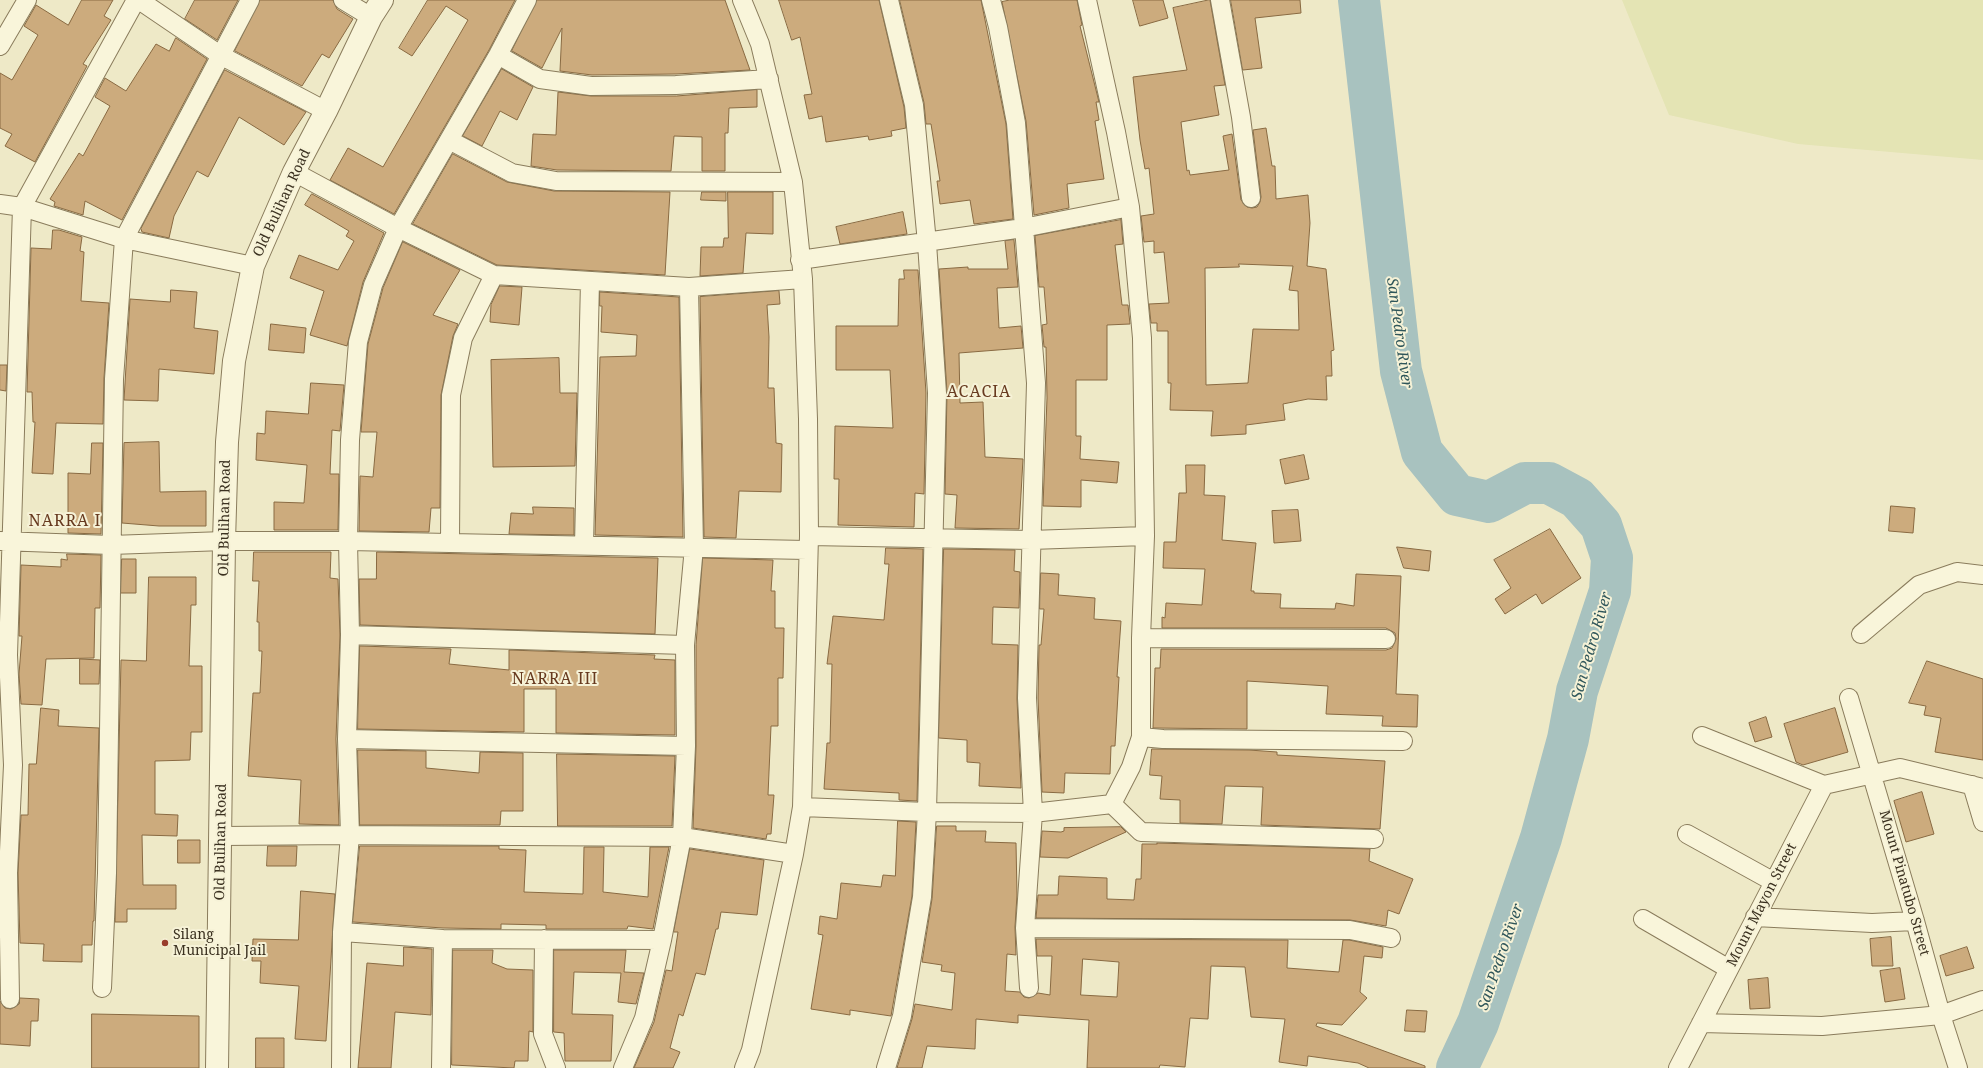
<!DOCTYPE html>
<style>
body{margin:0}
canvas{display:block;background:#eee9c7}
</style>
<canvas width="1983" height="1068"></canvas>
<script>
const g = document.querySelector('canvas').getContext('2d');
g.lineJoin = 'round';
function fillPath(path, color) {
  g.fillStyle = color;
  g.fill(path, 'evenodd');
}
function trace(path, color, width, dash) {
  g.strokeStyle = color;
  g.lineWidth = width;
  g.lineCap = dash ? 'butt' : 'round';
  g.setLineDash(dash || []);
  g.stroke(path);
}
function label(font, color, halo, rows, align = 'center') {
  g.font = font + ' "Noto Serif",serif';
  g.lineWidth = 4;
  g.setLineDash([]);
  g.textBaseline = 'middle';
  g.strokeStyle = halo;
  g.fillStyle = color;
  for (const [text, x, y, turn = 0] of rows) {
    g.save();
    g.translate(x, y);
    g.rotate((+turn || 0) * Math.PI / 180);
    g.textAlign = isNaN(turn) ? turn : align;
    if (halo) g.strokeText(text, 0, 0);
    g.fillText(text, 0, 0);
    g.restore();
  }
}
fillPath(new Path2D(`
 M 1622,0 L 1983,0 L 1983,160 L 1798,144 L 1669,115 Z`), '#e4e4b4');
trace(new Path2D(`
 M 1359,0 L 1401,371 L 1422,452 L 1457,495 L 1489,502 L 1525,483 L 1549,483 L 1577,498 L 1601,525 L 1612,558 L 1610,591 L 1577,691 L 1568,739 L 1541,838 L 1478,1023 L 1457,1068`), '#a8c2bf', 42);
const building = new Path2D(`
 M 82,0 L 113,0 L 104,16 L 111,20 L 83,64 L 87,66 L 35,162 L 5,146 L 12,134 L 0,128 L 0,73 L 12,80 L 38,35 L 24,26 L 36,5 L 68,25 Z
 M 195,0 L 238,0 L 217,40 L 185,19 Z
 M 260,0 L 333,0 L 337,9 L 353,19 L 329,58 L 322,54 L 302,86 L 235,51 Z
 M 428,0 L 515,0 L 489,50 L 394,214 L 330,180 L 348,148 L 383,167 L 468,20 L 446,6 L 412,56 L 399,48 Z
 M 537,0 L 725,0 L 750,70 L 676,74 L 592,75 L 560,71 L 562,28 L 542,68 L 512,51 Z
 M 779,0 L 879,0 L 904,107 L 906,128 L 891,131 L 892,136 L 869,140 L 868,136 L 826,142 L 822,116 L 809,119 L 804,95 L 812,94 L 800,37 L 792,40 Z
 M 900,0 L 981,0 L 1006,124 L 1013,219 L 974,224 L 970,200 L 940,204 L 937,181 L 940,181 L 931,124 L 926,124 L 924,103 Z
 M 1010,0 L 1077,0 L 1082,25 L 1080,26 L 1099,102 L 1096,102 L 1099,120 L 1095,121 L 1104,179 L 1067,184 L 1069,208 L 1034,215 L 1026,121 L 1002,2 Z
 M 1133,0 L 1163,0 L 1168,18 L 1140,26 Z
 M 1210,0 L 1225,85 L 1214,86 L 1219,115 L 1181,122 L 1187,171 L 1189,170 L 1190,175 L 1229,170 L 1223,136 L 1232,134 L 1241,200 L 1247,207 L 1252,208 L 1257,207 L 1260,202 L 1261,197 L 1253,130 L 1266,128 L 1272,166 L 1275,166 L 1276,199 L 1308,195 L 1310,223 L 1307,266 L 1326,269 L 1334,350 L 1331,351 L 1332,376 L 1326,376 L 1327,400 L 1308,399 L 1283,404 L 1285,420 L 1246,425 L 1246,434 L 1211,436 L 1213,411 L 1170,410 L 1171,383 L 1168,383 L 1168,331 L 1157,331 L 1157,323 L 1151,323 L 1149,304 L 1169,303 L 1164,252 L 1154,253 L 1154,241 L 1144,242 L 1141,216 L 1154,214 L 1149,168 L 1145,169 L 1140,140 L 1133,77 L 1187,70 L 1173,8 ZM 1239,264 L 1293,266 L 1289,290 L 1298,291 L 1299,330 L 1253,329 L 1248,383 L 1206,385 L 1205,268 L 1239,267 Z
 M 1231,0 L 1300,0 L 1301,13 L 1255,18 L 1262,68 L 1243,70 Z
 M 176,38 L 207,59 L 122,220 L 85,201 L 83,215 L 54,206 L 55,202 L 50,199 L 79,153 L 83,156 L 110,106 L 95,97 L 105,78 L 126,91 L 156,44 L 169,51 Z
 M 502,69 L 533,87 L 517,120 L 500,111 L 482,146 L 463,136 Z
 M 225,70 L 306,112 L 284,145 L 239,117 L 208,177 L 197,171 L 174,216 L 169,238 L 142,232 L 141,229 Z
 M 757,90 L 757,107 L 729,108 L 728,133 L 725,133 L 725,171 L 702,171 L 702,137 L 674,136 L 671,171 L 557,170 L 531,166 L 533,134 L 556,135 L 558,92 L 591,96 L 676,96 Z
 M 453,154 L 507,182 L 554,191 L 670,192 L 665,275 L 497,265 L 413,224 Z
 M 702,192 L 726,192 L 726,201 L 701,200 Z
 M 728,192 L 773,192 L 773,234 L 746,233 L 743,273 L 700,276 L 701,247 L 723,247 L 724,238 L 728,238 Z
 M 312,194 L 384,233 L 363,282 L 347,346 L 310,335 L 324,291 L 290,278 L 299,255 L 338,270 L 354,241 L 346,236 L 349,231 L 305,205 Z
 M 903,212 L 907,234 L 840,244 L 836,227 Z
 M 1121,220 L 1123,244 L 1115,245 L 1122,305 L 1128,305 L 1130,324 L 1107,325 L 1107,380 L 1076,380 L 1076,436 L 1081,436 L 1080,459 L 1119,462 L 1117,483 L 1081,480 L 1081,507 L 1043,506 L 1047,398 L 1046,347 L 1044,347 L 1042,325 L 1047,324 L 1044,287 L 1039,287 L 1035,236 Z
 M 53,230 L 59,230 L 82,237 L 80,251 L 84,252 L 81,301 L 109,303 L 104,378 L 103,424 L 56,423 L 53,474 L 32,473 L 35,422 L 33,422 L 32,392 L 27,392 L 31,248 L 51,249 Z
 M 1014,240 L 1018,287 L 997,288 L 999,328 L 1021,326 L 1023,348 L 959,353 L 960,403 L 983,402 L 985,457 L 1023,459 L 1019,529 L 955,528 L 957,495 L 945,494 L 947,392 L 939,269 L 968,267 L 968,269 L 1008,269 L 1005,241 Z
 M 403,242 L 460,270 L 433,315 L 458,324 L 453,336 L 441,395 L 440,508 L 431,508 L 429,532 L 359,531 L 360,476 L 373,477 L 377,432 L 361,432 L 368,344 L 383,288 Z
 M 904,270 L 918,270 L 926,393 L 924,494 L 915,493 L 914,527 L 838,525 L 839,479 L 834,479 L 835,426 L 893,428 L 890,370 L 836,370 L 836,326 L 898,326 L 899,279 L 904,279 Z
 M 500,286 L 522,287 L 519,325 L 490,322 L 491,305 Z
 M 171,290 L 197,292 L 194,328 L 218,331 L 214,374 L 159,369 L 158,401 L 124,400 L 130,299 L 170,302 Z
 M 779,291 L 780,304 L 767,305 L 769,337 L 768,388 L 774,388 L 776,443 L 782,444 L 781,492 L 739,491 L 736,538 L 704,537 L 700,297 Z
 M 600,292 L 679,297 L 683,537 L 595,535 L 600,357 L 636,356 L 637,335 L 601,332 L 602,306 L 600,306 Z
 M 271,324 L 306,328 L 304,353 L 269,350 Z
 M 559,358 L 560,393 L 577,393 L 575,466 L 493,467 L 491,360 Z
 M 0,365 L 7,365 L 6,391 L 0,390 Z
 M 311,383 L 344,385 L 340,431 L 332,430 L 330,474 L 339,474 L 338,530 L 274,530 L 274,502 L 304,503 L 307,465 L 256,460 L 257,433 L 265,434 L 266,411 L 308,414 Z
 M 159,442 L 160,492 L 206,491 L 206,526 L 159,526 L 122,523 L 124,443 Z
 M 92,443 L 103,443 L 101,534 L 68,533 L 68,473 L 90,474 Z
 M 1304,455 L 1309,479 L 1285,484 L 1280,460 Z
 M 1186,465 L 1205,465 L 1204,495 L 1225,496 L 1222,540 L 1256,543 L 1251,591 L 1254,591 L 1254,593 L 1281,594 L 1280,608 L 1335,609 L 1336,603 L 1354,606 L 1356,574 L 1401,576 L 1396,694 L 1418,695 L 1417,727 L 1382,726 L 1383,716 L 1326,714 L 1328,686 L 1247,681 L 1247,729 L 1153,728 L 1155,668 L 1160,668 L 1161,649 L 1386,650 L 1392,648 L 1396,639 L 1395,633 L 1386,628 L 1162,628 L 1162,617 L 1165,618 L 1166,603 L 1202,605 L 1205,569 L 1163,568 L 1164,542 L 1176,542 L 1179,493 L 1186,493 Z
 M 1891,506 L 1915,508 L 1913,533 L 1889,531 Z
 M 533,507 L 574,508 L 574,535 L 509,534 L 511,513 L 533,514 Z
 M 1298,510 L 1301,541 L 1274,543 L 1272,511 Z
 M 1550,529 L 1581,578 L 1542,604 L 1536,594 L 1505,614 L 1495,599 L 1511,588 L 1494,560 Z
 M 1397,547 L 1431,551 L 1429,571 L 1404,568 Z
 M 886,548 L 923,549 L 917,801 L 899,800 L 899,793 L 824,789 L 827,743 L 830,743 L 832,664 L 827,664 L 833,616 L 884,620 L 889,564 L 885,564 Z
 M 944,549 L 1015,550 L 1014,571 L 1020,572 L 1019,608 L 993,607 L 992,644 L 1018,645 L 1017,699 L 1021,788 L 979,786 L 980,763 L 967,762 L 967,740 L 939,738 Z
 M 254,552 L 331,552 L 330,578 L 338,579 L 340,635 L 336,739 L 339,825 L 299,824 L 301,780 L 248,776 L 253,693 L 260,693 L 262,651 L 259,651 L 259,622 L 257,622 L 259,581 L 253,581 Z
 M 377,552 L 658,558 L 655,634 L 360,625 L 359,579 L 376,579 Z
 M 67,554 L 101,555 L 100,608 L 95,608 L 94,658 L 46,659 L 42,705 L 21,704 L 19,674 L 22,636 L 19,636 L 21,565 L 61,567 L 61,559 L 67,560 Z
 M 703,558 L 773,560 L 771,591 L 775,591 L 775,628 L 784,628 L 783,678 L 778,678 L 778,726 L 771,726 L 768,795 L 774,795 L 771,834 L 767,834 L 766,839 L 693,828 L 696,746 L 696,645 Z
 M 122,559 L 136,559 L 136,593 L 121,593 Z
 M 1041,573 L 1059,574 L 1058,595 L 1095,598 L 1094,619 L 1121,621 L 1117,677 L 1119,677 L 1115,746 L 1111,746 L 1110,774 L 1065,773 L 1064,793 L 1042,792 L 1038,698 L 1039,645 L 1041,645 L 1044,609 L 1040,609 Z
 M 149,577 L 196,577 L 196,605 L 191,605 L 189,666 L 202,666 L 202,732 L 191,732 L 190,760 L 155,761 L 155,814 L 178,815 L 177,836 L 142,835 L 143,885 L 176,885 L 176,909 L 127,909 L 127,922 L 115,922 L 121,660 L 146,661 Z
 M 360,646 L 451,649 L 449,664 L 509,670 L 509,650 L 655,655 L 654,659 L 675,660 L 675,735 L 556,733 L 556,689 L 524,689 L 524,732 L 358,729 Z
 M 80,659 L 100,660 L 99,684 L 80,684 Z
 M 1927,661 L 1983,679 L 1983,760 L 1935,752 L 1941,718 L 1924,715 L 1926,706 L 1909,703 Z
 M 41,708 L 59,710 L 58,726 L 99,728 L 94,921 L 93,921 L 92,945 L 82,945 L 82,962 L 43,961 L 44,944 L 20,943 L 18,873 L 21,815 L 28,815 L 29,764 L 36,764 Z
 M 1835,708 L 1848,752 L 1803,765 L 1796,762 L 1784,724 Z
 M 1766,717 L 1772,737 L 1755,742 L 1749,723 Z
 M 1152,749 L 1249,750 L 1277,752 L 1277,755 L 1385,761 L 1380,829 L 1261,825 L 1263,787 L 1225,786 L 1222,824 L 1180,823 L 1180,800 L 1160,799 L 1162,776 L 1150,775 Z
 M 358,750 L 426,751 L 426,768 L 479,773 L 480,752 L 523,753 L 523,811 L 501,811 L 500,825 L 360,825 Z
 M 557,754 L 675,756 L 672,826 L 558,826 Z
 M 1922,792 L 1934,834 L 1906,842 L 1894,801 Z
 M 898,821 L 916,822 L 912,896 L 891,1016 L 850,1010 L 850,1015 L 811,1009 L 823,935 L 818,934 L 820,916 L 837,919 L 841,883 L 881,887 L 883,875 L 895,876 Z
 M 937,826 L 956,826 L 956,831 L 986,831 L 985,842 L 1016,843 L 1017,895 L 1015,927 L 1016,955 L 1007,954 L 1005,991 L 1020,992 L 1024,997 L 1029,998 L 1038,993 L 1050,995 L 1052,956 L 1037,956 L 1036,939 L 1288,940 L 1287,968 L 1339,972 L 1343,940 L 1349,940 L 1383,947 L 1382,958 L 1364,956 L 1360,992 L 1367,998 L 1342,1025 L 1317,1023 L 1316,1026 L 1425,1066 L 1425,1068 L 1369,1068 L 1358,1063 L 1308,1056 L 1307,1066 L 1279,1062 L 1285,1019 L 1251,1017 L 1245,967 L 1211,966 L 1208,1019 L 1190,1018 L 1185,1067 L 1160,1065 L 1159,1068 L 1087,1068 L 1089,1020 L 1018,1015 L 1018,1023 L 976,1019 L 975,1049 L 927,1046 L 922,1068 L 897,1068 L 912,1019 L 915,1004 L 952,1010 L 955,973 L 941,971 L 942,965 L 922,962 L 932,899 ZM 1083,959 L 1119,962 L 1117,997 L 1081,995 Z
 M 1121,827 L 1126,832 L 1068,858 L 1040,857 L 1042,831 L 1061,832 L 1064,831 L 1064,828 Z
 M 178,840 L 200,840 L 200,863 L 178,863 Z
 M 1157,843 L 1370,849 L 1369,861 L 1413,879 L 1399,914 L 1388,910 L 1386,926 L 1350,920 L 1036,918 L 1038,895 L 1058,895 L 1059,876 L 1107,878 L 1107,899 L 1134,900 L 1136,879 L 1141,879 L 1142,844 L 1157,844 Z
 M 268,846 L 297,846 L 296,866 L 267,866 Z
 M 360,846 L 499,846 L 499,849 L 526,850 L 524,892 L 583,894 L 584,847 L 604,847 L 603,892 L 648,897 L 650,847 L 669,847 L 653,929 L 628,926 L 627,929 L 546,929 L 546,925 L 501,924 L 501,929 L 443,928 L 353,922 Z
 M 690,849 L 764,860 L 757,915 L 721,912 L 718,929 L 716,929 L 705,975 L 696,973 L 683,1016 L 679,1014 L 670,1048 L 680,1052 L 673,1068 L 634,1068 L 654,1022 L 666,970 L 672,971 L 678,932 L 674,932 Z
 M 301,891 L 335,894 L 326,1041 L 295,1039 L 299,986 L 260,983 L 261,961 L 252,961 L 253,939 L 298,940 Z
 M 1891,937 L 1893,966 L 1872,966 L 1870,939 Z
 M 404,947 L 432,949 L 431,1015 L 395,1012 L 391,1068 L 358,1068 L 367,963 L 403,966 Z
 M 1967,947 L 1974,968 L 1946,976 L 1940,956 Z
 M 453,950 L 493,950 L 492,963 L 507,969 L 533,970 L 533,1032 L 529,1031 L 528,1061 L 515,1061 L 514,1068 L 452,1065 Z
 M 554,950 L 626,950 L 624,972 L 644,973 L 636,1004 L 618,1002 L 621,973 L 574,972 L 572,1014 L 613,1015 L 611,1061 L 565,1061 L 564,1033 L 554,1032 Z
 M 1900,968 L 1905,999 L 1885,1002 L 1880,971 Z
 M 1768,978 L 1770,1008 L 1750,1009 L 1748,980 Z
 M 20,998 L 39,999 L 38,1021 L 31,1021 L 30,1046 L 0,1044 L 0,1001 L 5,1008 L 11,1009 L 19,1004 Z
 M 1407,1010 L 1427,1011 L 1425,1032 L 1405,1031 Z
 M 92,1014 L 199,1016 L 199,1068 L 92,1068 Z
 M 256,1038 L 284,1038 L 284,1068 L 256,1068 Z`);
fillPath(building, '#ccab7d');
trace(building, '#896a42', 1);
const minor = new Path2D(`
 M 139,0 L 220,55 L 326,111
 M 343,0 L 371,17
 M 742,0 L 760,44 L 793,182 L 803,279 L 808,419 L 809,536 L 802,807 L 927,812 L 1033,813 L 1112,804 L 1131,767 L 1141,737 L 1141,638 L 1145,536 L 1142,338 L 1130,207 L 1116,132 L 1087,0
 M 991,0 L 998,27 L 1016,123 L 1036,383 L 1027,698 L 1033,813 L 1025,928 L 1029,988
 M 1220,0 L 1241,117 L 1251,198
 M 0,46 L 27,0
 M 498,55 L 540,79 L 591,86 L 676,85 L 769,79
 M 449,140 L 512,173 L 556,181 L 793,182
 M 294,172 L 398,228 L 494,275 L 689,287 L 803,279
 M 0,204 L 22,207 L 124,239 L 253,266
 M 800,260 L 1023,228 L 1130,207
 M 809,536 L 1031,540 L 1145,536
 M 0,541 L 111,545 L 224,541 L 348,541 L 807,550
 M 450,542 L 451,395 L 463,338 L 494,275
 M 584,545 L 590,281
 M 1861,634 L 1919,585 L 1957,572 L 1983,575
 M 350,635 L 685,645
 M 1141,638 L 1386,639
 M 1849,698 L 1915,921 L 1941,1015 L 1958,1068
 M 1702,736 L 1824,785
 M 1141,737 L 1163,739 L 1403,741
 M 347,739 L 686,746
 M 1972,785 L 1983,822
 M 1112,804 L 1141,832 L 1374,839
 M 1687,834 L 1774,882
 M 221,836 L 350,835 L 682,837 L 794,854
 M 1755,917 L 1872,923 L 1915,921
 M 1643,919 L 1729,969
 M 1025,928 L 1350,930 L 1391,938
 M 342,932 L 443,939 L 662,940
 M 544,939 L 543,1034 L 556,1068
 M 102,988 L 107,873 L 114,379 L 124,239 L 250,0
 M 10,999 L 8,873 L 13,765 L 8,655 L 22,207 L 136,0
 M 1701,1023 L 1822,1026 L 1941,1015 L 1983,1000
 M 341,1068 L 342,932 L 350,835 L 347,739 L 350,635 L 348,541 L 350,440 L 358,342 L 373,285 L 398,228 L 498,55 L 527,0
 M 441,1068 L 443,939
 M 623,1068 L 644,1018 L 662,940 L 682,837 L 686,746 L 685,645 L 694,547 L 689,287
 M 744,1068 L 751,1050 L 794,854 L 802,807
 M 886,1068 L 902,1016 L 922,897 L 927,812 L 937,393 L 927,243 L 914,105 L 889,0
 M 1678,1068 L 1824,785 L 1900,768 L 1983,788`);
const tertiary = new Path2D(`
 M 217,1068 L 224,541 L 227,442 L 234,361 L 253,266 L 294,172 L 326,111 L 371,17 L 382,0`);
trace(minor, '#8a7c5c', 20);
trace(tertiary, '#8a7c5c', 24);
trace(minor, '#f9f5da', 18);
trace(tertiary, '#f9f5da', 22);
for (const [x, y, r, color] of [
 [165,943,4,"#993d2c"]
]) {
  const dot = new Path2D();
  dot.arc(x, y, r, 0, 2 * Math.PI);
  g.fillStyle = color;
  g.fill(dot);
  trace(dot, '#f6f2d7', 1.5);
}
label('14px', '#3b3120', '#f6f2d7', [
 ["Old Bulihan Road",282,203,-65],
 ["Old Bulihan Road",225,518,-89],
 ["Old Bulihan Road",221,842,-89],
 ["Mount Pinatubo Street",1904,883,74],
 ["Mount Mayon Street",1762,905,-63]
]);
label('14px', '#3b3120', '#f6f2d7', [
 ["Silang",173,935],
 ["Municipal Jail",173,951]
], 'left');
label('italic 15px', '#2f565a', '#f6f2d7', [
 ["San Pedro River",1399,333,82],
 ["San Pedro River",1592,646,-74],
 ["San Pedro River",1501,957,-71]
]);
g.letterSpacing = '1px';
label('16px', '#673a1f', '#f6f2d7', [
 ["ACACIA",979,392],
 ["NARRA I",65,521],
 ["NARRA III",555,679]
]);
g.letterSpacing = '0px';
</script>
